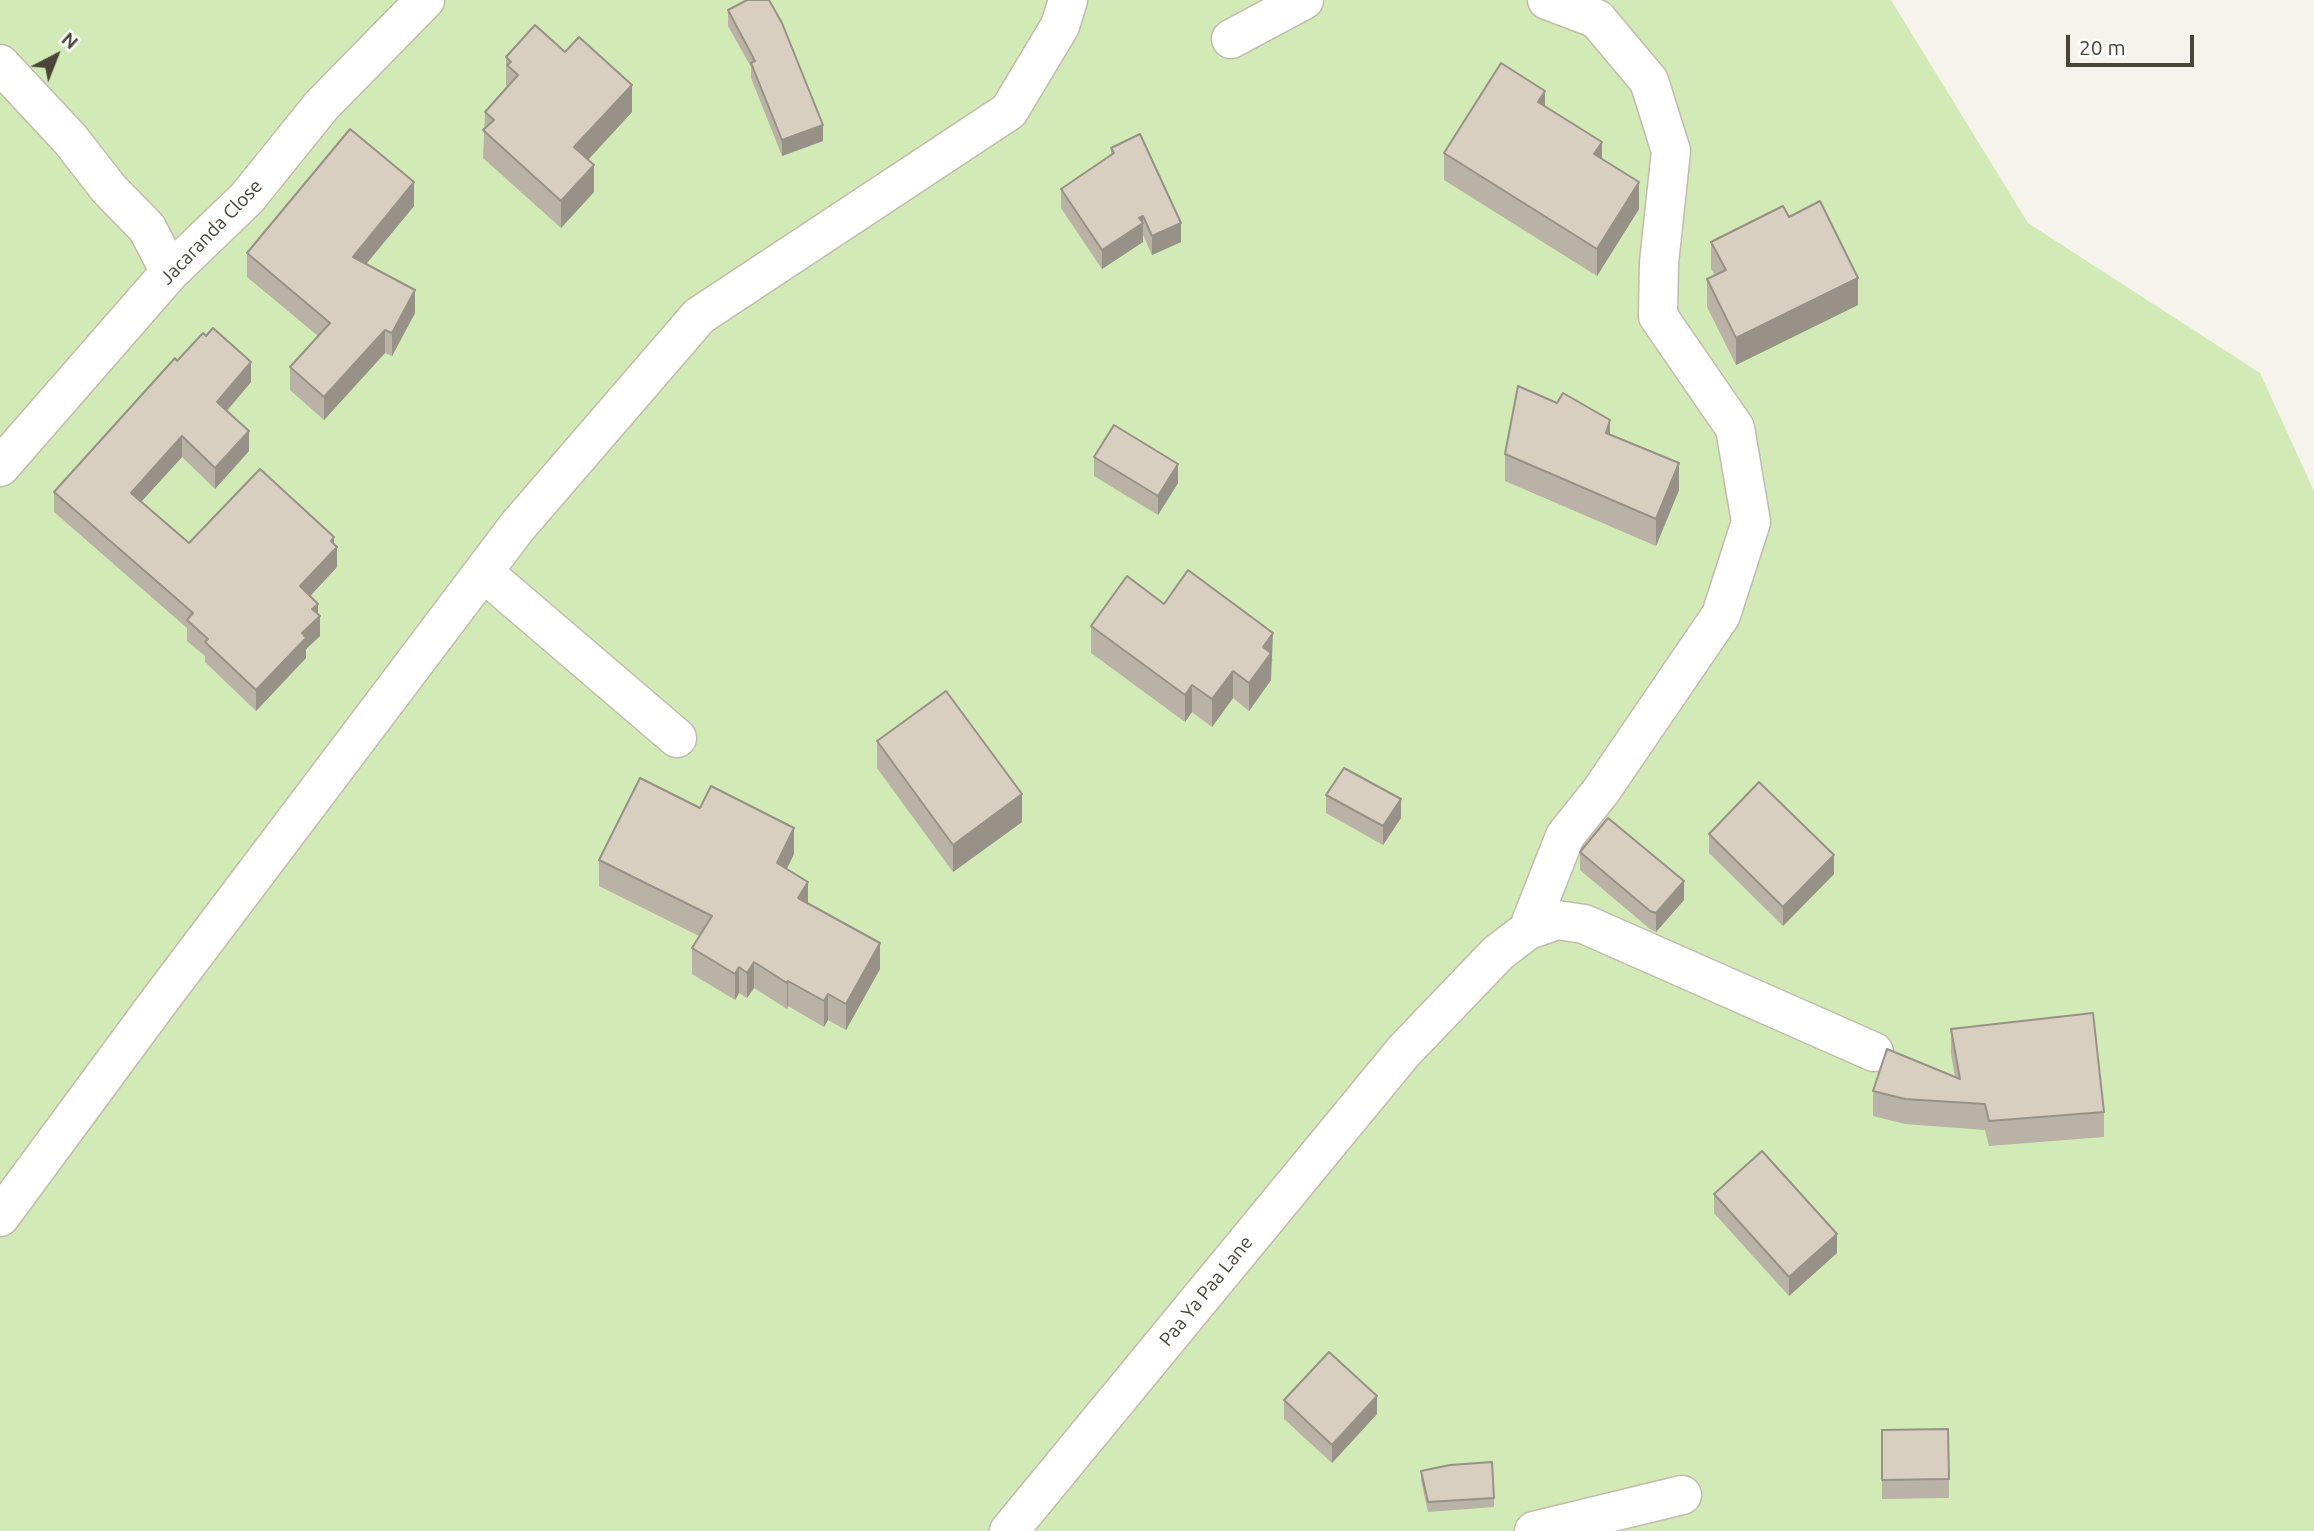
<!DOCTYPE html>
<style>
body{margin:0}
#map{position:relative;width:2314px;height:1531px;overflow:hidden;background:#f6f3ec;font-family:Ubuntu,sans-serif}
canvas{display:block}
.north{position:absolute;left:21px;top:21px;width:70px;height:70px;-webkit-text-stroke:5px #fff;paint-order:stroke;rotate:42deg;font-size:19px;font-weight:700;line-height:28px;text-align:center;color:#4b4439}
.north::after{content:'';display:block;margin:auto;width:24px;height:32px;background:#4b4439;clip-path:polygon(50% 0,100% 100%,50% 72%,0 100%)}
.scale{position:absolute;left:2066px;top:35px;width:128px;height:32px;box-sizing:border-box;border:4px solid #4b4439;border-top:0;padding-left:9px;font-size:21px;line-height:24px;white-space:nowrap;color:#4b4439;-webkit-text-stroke:5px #fff;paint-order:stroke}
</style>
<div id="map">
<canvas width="2314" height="1531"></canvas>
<div class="north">N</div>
<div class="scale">20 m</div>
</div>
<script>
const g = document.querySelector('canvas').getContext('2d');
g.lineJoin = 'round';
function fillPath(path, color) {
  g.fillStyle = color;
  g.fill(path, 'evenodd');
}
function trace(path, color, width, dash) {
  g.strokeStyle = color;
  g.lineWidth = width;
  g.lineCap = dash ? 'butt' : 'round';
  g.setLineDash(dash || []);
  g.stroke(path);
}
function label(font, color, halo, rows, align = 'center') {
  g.font = font + ' Ubuntu,sans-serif';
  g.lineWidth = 5;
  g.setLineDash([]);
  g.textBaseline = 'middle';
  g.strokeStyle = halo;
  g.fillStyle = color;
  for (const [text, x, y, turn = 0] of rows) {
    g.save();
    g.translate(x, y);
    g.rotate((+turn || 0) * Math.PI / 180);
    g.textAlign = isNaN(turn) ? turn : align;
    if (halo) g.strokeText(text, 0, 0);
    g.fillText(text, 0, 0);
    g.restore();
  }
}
fillPath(new Path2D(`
 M 0,0 L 1891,0 L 2028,223 L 2260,373 L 2314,491 L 2314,1531 L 0,1531 Z`), '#d2eab5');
const street = new Path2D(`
 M 1231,39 L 1304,0
 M 0,64 L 70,139 L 109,189 L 147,228 L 170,272
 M 0,467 L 170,272 L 247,198 L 322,105 L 425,0
 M 483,572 L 677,738
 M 1528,930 L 1565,836 L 1601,791 L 1721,615 L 1751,522 L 1735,428 L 1658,316 L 1659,263 L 1671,151 L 1649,81 L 1597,19 L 1547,0
 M 0,1217 L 160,1000 L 517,527 L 699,316 L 1009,111 L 1060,26 L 1068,0
 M 1009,1531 L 1404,1051 L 1498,953 L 1528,930 L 1557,920 L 1584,924 L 1874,1052
 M 1534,1531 L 1682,1495`);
trace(street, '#c2bbae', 41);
trace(street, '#fff', 38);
fillPath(new Path2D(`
 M 728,10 L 823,141 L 782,156 L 751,78 L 751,67 L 728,26 Z
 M 506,57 L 632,112 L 588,160 L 594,192 L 561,228 L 483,158 L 485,112 L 507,86 L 506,85 Z
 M 1545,107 L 1602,159 L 1639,209 L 1597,276 L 1444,180 L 1444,153 Z
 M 1111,148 L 1181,242 L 1152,255 L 1143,235 L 1143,242 L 1102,269 L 1061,208 L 1061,189 L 1111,155 Z
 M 414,206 L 366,264 L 415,313 L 392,356 L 385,353 L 324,420 L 290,390 L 290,367 L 318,336 L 247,277 L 247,253 Z
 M 1789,217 L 1858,305 L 1736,365 L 1707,307 L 1707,279 L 1715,275 L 1711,269 L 1711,242 Z
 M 206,336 L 251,382 L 227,411 L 249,451 L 215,489 L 182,457 L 141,502 L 189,543 L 334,545 L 337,567 L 310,596 L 318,614 L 320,636 L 306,649 L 306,658 L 256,711 L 205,662 L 205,656 L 187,641 L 187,628 L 54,512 L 54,492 L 177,361 Z
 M 1610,435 L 1679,490 L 1656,546 L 1505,481 L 1505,454 Z
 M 1094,457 L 1178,483 L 1158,515 L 1094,476 Z
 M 1164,604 L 1273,660 L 1271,662 L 1271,680 L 1249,711 L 1233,698 L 1212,727 L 1192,712 L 1185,722 L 1091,653 L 1091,626 Z
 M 877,741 L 1022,822 L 953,872 L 877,768 Z
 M 1326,795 L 1401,818 L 1383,845 L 1326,813 Z
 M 700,808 L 794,854 L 787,869 L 808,903 L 880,969 L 846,1030 L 828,1020 L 824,1027 L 788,1006 L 787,1009 L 754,988 L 747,998 L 739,993 L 735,1000 L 692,974 L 692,948 L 699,936 L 599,886 L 599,860 Z
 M 1709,834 L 1834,874 L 1783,926 L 1709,853 Z
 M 1580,852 L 1684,900 L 1656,932 L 1650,929 L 1580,870 Z
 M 1951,1029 L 2104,1112 L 2104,1137 L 1989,1146 L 1985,1130 L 1905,1124 L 1873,1116 L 1873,1091 L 1955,1077 L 1951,1054 Z
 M 1714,1194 L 1837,1253 L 1789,1296 L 1714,1213 Z
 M 1284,1400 L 1377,1414 L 1332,1463 L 1284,1419 Z
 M 1948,1429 L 1949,1498 L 1882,1499 L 1882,1430 Z
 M 1421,1471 L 1494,1498 L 1494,1507 L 1428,1512 L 1421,1480 Z`), '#bab2a6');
fillPath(new Path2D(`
 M 632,85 L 632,112 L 574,175 L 574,147 Z
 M 1545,91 L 1545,118 L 1538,102 Z
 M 823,125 L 823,141 L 782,156 L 782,140 Z
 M 1602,142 L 1602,170 L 1594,154 Z
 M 594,165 L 594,192 L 561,228 L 561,201 Z
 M 414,182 L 414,206 L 353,280 L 353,257 Z
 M 1639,182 L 1639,209 L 1597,276 L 1597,249 Z
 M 1143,216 L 1143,242 L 1102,269 L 1102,250 L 1139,218 Z
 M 1181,223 L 1181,242 L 1152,255 L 1152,236 Z
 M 1858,278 L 1858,305 L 1736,365 L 1736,338 Z
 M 415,290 L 415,313 L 392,356 L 392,333 Z
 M 385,330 L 385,353 L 324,420 L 324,397 Z
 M 251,362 L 251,382 L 217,422 L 217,402 Z
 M 1610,420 L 1610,447 L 1606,433 Z
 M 249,431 L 249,451 L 215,489 L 215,468 Z
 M 182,436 L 182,457 L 131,513 L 131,493 Z
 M 1679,463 L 1679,490 L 1656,546 L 1656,519 Z
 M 1178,464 L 1178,483 L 1158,515 L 1158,496 Z
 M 334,537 L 334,550 L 337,547 L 337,567 L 300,607 L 300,586 Z
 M 318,604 L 318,617 L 320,616 L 320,636 L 306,649 L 306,658 L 256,711 L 256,690 L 302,633 L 312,609 Z
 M 1273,633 L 1271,680 L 1249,711 L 1249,683 L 1263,647 Z
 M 1233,671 L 1233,698 L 1212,727 L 1212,699 Z
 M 1192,685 L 1192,712 L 1185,722 L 1185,695 Z
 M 1022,794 L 1022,822 L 953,872 L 953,845 Z
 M 1401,799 L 1401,818 L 1383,845 L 1383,826 Z
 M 794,828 L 794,854 L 777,888 L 777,863 Z
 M 1834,855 L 1834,874 L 1783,926 L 1783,907 Z
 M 1684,881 L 1684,900 L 1656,932 L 1656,913 Z
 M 808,882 L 808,908 L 798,898 Z
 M 880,943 L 880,969 L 846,1030 L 846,1004 Z
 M 754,962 L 754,988 L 747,998 L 747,973 Z
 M 739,967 L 739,993 L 735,1000 L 735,974 Z
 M 788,981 L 788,1006 L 787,1009 L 787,983 Z
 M 828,994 L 828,1020 L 824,1027 L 824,1001 Z
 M 1837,1234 L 1837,1253 L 1789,1296 L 1789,1277 Z
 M 1377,1396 L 1377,1414 L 1332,1463 L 1332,1445 Z`), '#979187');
const building = new Path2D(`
 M 747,0 L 769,0 L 782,23 L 823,125 L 782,140 L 751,63 L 755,61 L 728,10 Z
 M 535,25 L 565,52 L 579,37 L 632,85 L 574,147 L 594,165 L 561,201 L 483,130 L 494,120 L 485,112 L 518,75 L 507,65 L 511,62 L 506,57 Z
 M 1501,63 L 1545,91 L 1538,102 L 1602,142 L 1594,154 L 1639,182 L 1597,249 L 1444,153 Z
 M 350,129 L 414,182 L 353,257 L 415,290 L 392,333 L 385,330 L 324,397 L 290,367 L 330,323 L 247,253 Z
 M 1140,134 L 1181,223 L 1152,236 L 1143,216 L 1139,218 L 1143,223 L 1102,250 L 1061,189 L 1114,153 L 1111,148 Z
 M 1820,201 L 1858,278 L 1736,338 L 1707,279 L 1726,270 L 1711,242 L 1783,206 L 1789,217 Z
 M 213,328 L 251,362 L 217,402 L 249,431 L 215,468 L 182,436 L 131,493 L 189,543 L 260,469 L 334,537 L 331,541 L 337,547 L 300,586 L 318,604 L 312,609 L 320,616 L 302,633 L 306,638 L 256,690 L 205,642 L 208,639 L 187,620 L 193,613 L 54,492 L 175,358 L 177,361 L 203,333 L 206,336 Z
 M 1518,386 L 1557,403 L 1563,393 L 1610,420 L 1606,433 L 1679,463 L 1656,519 L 1505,454 Z
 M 1114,425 L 1178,464 L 1158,496 L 1094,457 Z
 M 1188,570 L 1273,633 L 1263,647 L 1271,653 L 1249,683 L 1233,671 L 1212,699 L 1192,685 L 1185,695 L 1091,626 L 1127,576 L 1164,604 Z
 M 946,691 L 1022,794 L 953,845 L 877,741 Z
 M 1344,768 L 1401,799 L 1383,826 L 1326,795 Z
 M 640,778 L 700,808 L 711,786 L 794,828 L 777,863 L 808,882 L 798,898 L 880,943 L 846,1004 L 828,994 L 824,1001 L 788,981 L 787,983 L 754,962 L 747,973 L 739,967 L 735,974 L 692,948 L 712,916 L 599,860 Z
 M 1759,782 L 1834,855 L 1783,907 L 1709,834 Z
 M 1608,818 L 1684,881 L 1656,913 L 1650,911 L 1580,852 Z
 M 2093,1013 L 2104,1112 L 1989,1121 L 1985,1104 L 1905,1099 L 1873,1091 L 1887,1049 L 1960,1079 L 1951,1029 Z
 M 1762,1151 L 1837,1234 L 1789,1277 L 1714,1194 Z
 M 1329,1352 L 1377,1396 L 1332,1445 L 1284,1400 Z
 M 1948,1429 L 1949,1479 L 1882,1480 L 1882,1430 Z
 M 1492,1462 L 1494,1498 L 1428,1502 L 1421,1471 L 1450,1465 Z`);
fillPath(building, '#d8cfc1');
trace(building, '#979187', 2);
label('19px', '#4b4439', '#fff', [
 ["Jacaranda Close",211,232,-46],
 ["Paa Ya Paa Lane",1206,1291,-51]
]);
</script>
